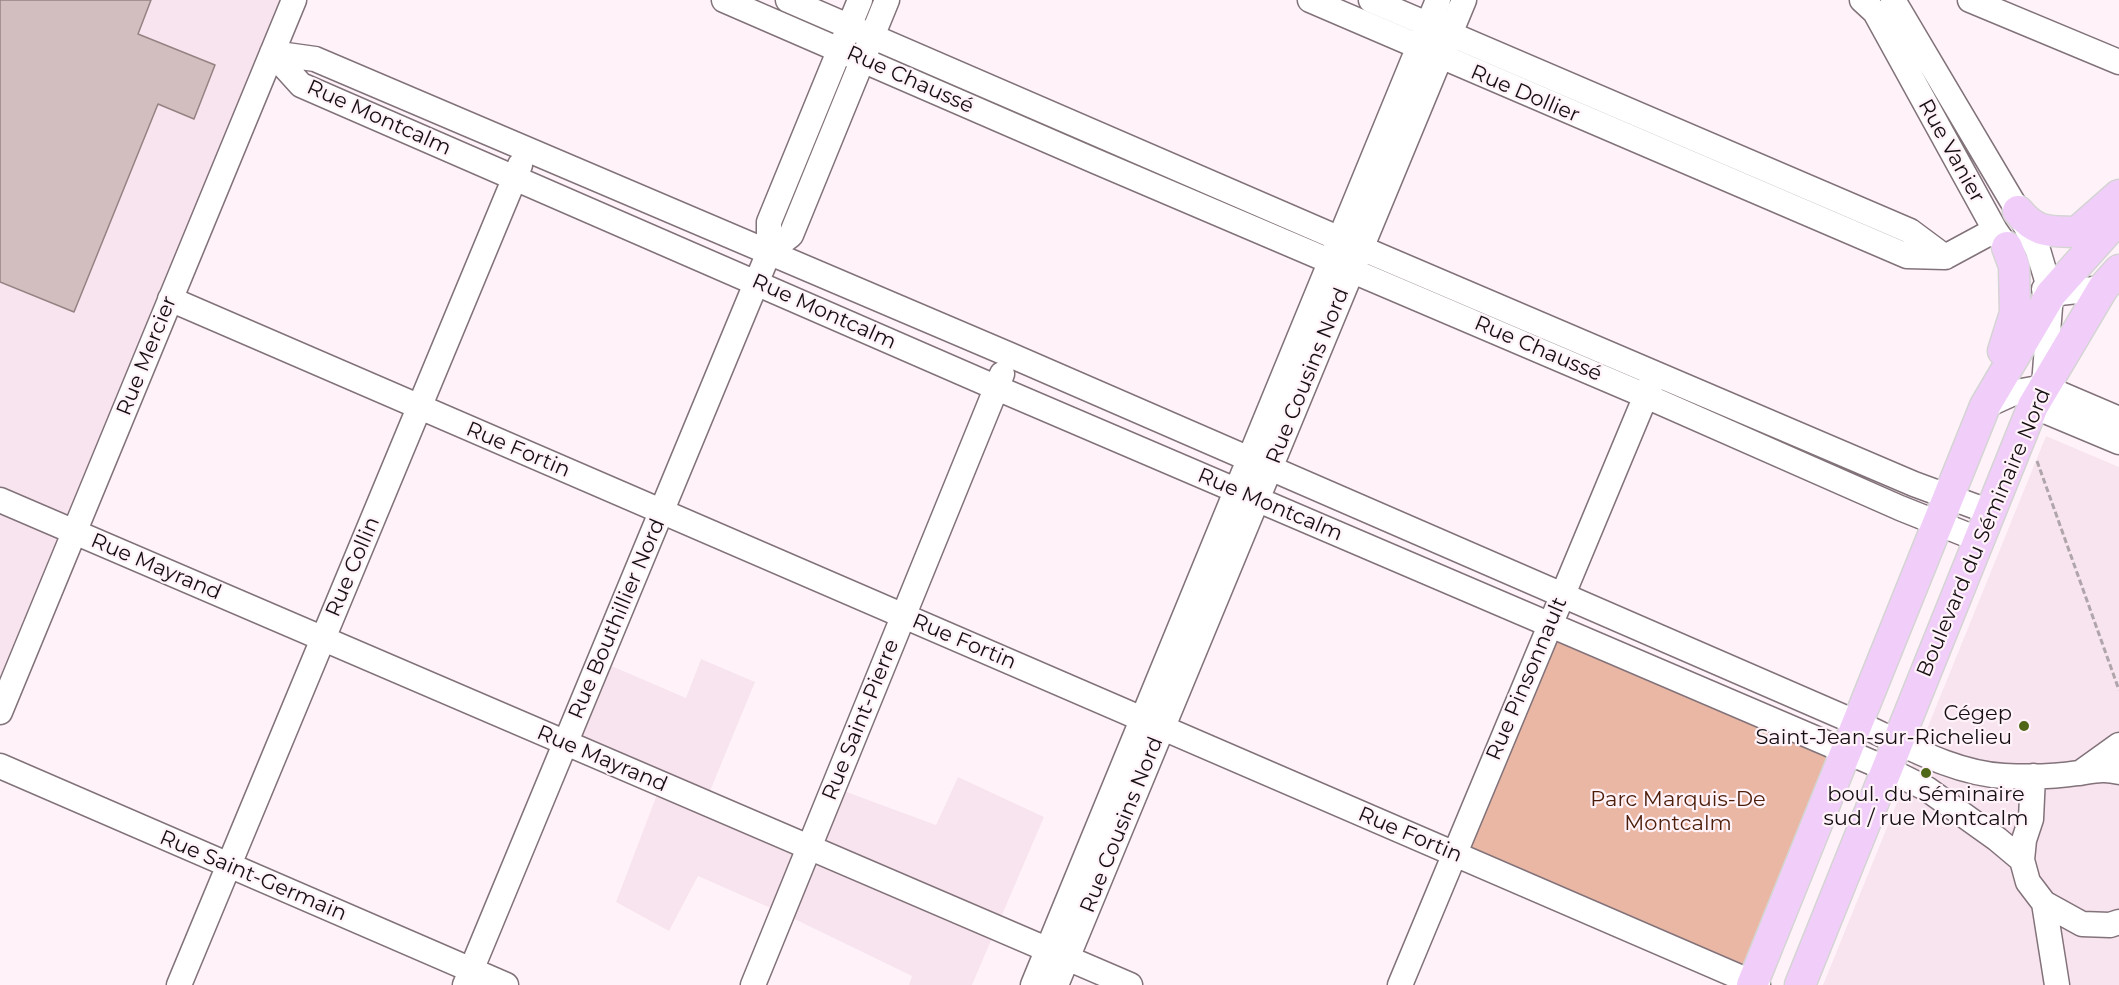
<!DOCTYPE html>
<meta charset="utf-8">
<style>
body{margin:0}
canvas{display:block;background:#fff3f9}
</style>
<canvas width="2119" height="985"></canvas>
<script>
const g = document.querySelector('canvas').getContext('2d');
g.lineJoin = 'round';
function fillPath(path, color) {
  g.fillStyle = color;
  g.fill(path, 'evenodd');
}
function trace(path, color, width, dash) {
  g.strokeStyle = color;
  g.lineWidth = width;
  g.lineCap = dash ? 'butt' : 'round';
  g.setLineDash(dash || []);
  g.stroke(path);
}
function label(font, color, halo, rows, align = 'center') {
  g.font = font + ' Montserrat,sans-serif';
  g.lineWidth = 4.5;
  g.setLineDash([]);
  g.textBaseline = 'middle';
  g.strokeStyle = halo;
  g.fillStyle = color;
  for (const [text, x, y, turn = 0] of rows) {
    g.save();
    g.translate(x, y);
    g.rotate((+turn || 0) * Math.PI / 180);
    g.textAlign = isNaN(turn) ? turn : align;
    if (halo) g.strokeText(text, 0, 0);
    g.fillText(text, 0, 0);
    g.restore();
  }
}
fillPath(new Path2D(`
 M 0,0 L 294,0 L 0,712 Z
 M 2046,436 L 2119,467 L 2119,985 L 1823,985 Z
 M 701,659 L 755,682 L 703,808 L 809,847 L 825,784 L 936,825 L 958,777 L 1044,817 L 972,985 L 909,985 L 912,976 L 782,913 L 698,876 L 669,931 L 616,902 L 661,784 L 566,743 L 600,661 L 686,698 Z`), '#f8e4ee');
fillPath(new Path2D(`
 M 1552,633 L 1832,753 L 1743,966 L 1465,844 Z`), '#e9b7a4');
const building = new Path2D(`
 M 0,0 L 151,0 L 138,34 L 215,65 L 194,119 L 158,104 L 74,312 L 0,282 Z`);
fillPath(building, '#d2bebf');
trace(building, '#958283', 1.5);
const minor = new Path2D(`
 M 724,0 L 1095,161 L 1646,396 L 1900,508 L 1980,540
 M 788,0 L 1361,248 L 1914,484 L 1990,512
 M 1310,0 L 1907,256 L 1945,257 L 1995,230
 M 1371,0 L 1910,231 L 1945,257
 M 1862,0 L 1875,12 L 1995,230 L 2004,243
 M 1893,0 L 2018,211 L 2038,250 L 2051,294 L 2044,385
 M 1970,0 L 2119,62
 M 272,53 L 315,59 L 1010,355 L 1857,723 C 1904,744 1952,773 2004,776 C 2028,777 2054,777 2078,773 C 2093,771 2104,768 2119,772
 M 272,53 L 301,85 L 997,388 L 1887,769 L 1927,789 L 1997,839 L 2022,860
 M 769,252 L 791,235 L 887,0
 M 2044,289 L 2051,294 L 2103,288
 M 170,299 L 1758,985
 M 1985,406 L 2016,392 L 2044,387 L 2119,419
 M 2033,406 L 2119,442
 M 0,500 L 1130,985
 M 0,712 L 294,0
 M 0,766 L 506,985
 M 2080,773 L 2119,745
 M 2033,776 L 2031,819 L 2024,840 L 2022,860 L 2028,882 L 2044,903 L 2082,924 L 2110,925 L 2119,922
 M 2044,903 L 2057,985
 M 179,985 L 520,165
 M 465,985 L 769,252 L 769,222 L 860,0
 M 753,985 L 1002,374
 M 1033,985 L 1438,0
 M 1056,985 L 1464,0
 M 1400,985 L 1652,381`);
const major = new Path2D(`
 M 2018,211 C 2037,234 2049,231 2077,232 L 2119,195
 M 2003,351 L 2015,313 L 2014,266 L 2007,247
 M 1752,985 L 1985,406 L 2051,294 L 2119,218
 M 1800,985 L 2033,406 L 2103,288 L 2119,270`);
trace(minor, '#82727a', 27);
trace(major, '#d5d4d4', 33);
trace(new Path2D(`
 M 2037,461 L 2119,690`), '#afa5aa', 3, [6, 3]);
trace(minor, '#fff', 24);
trace(major, '#f1cefa', 30);
for (const [x, y, r, color] of [
 [2024,726,6,"#4f6717"],
 [1926,773,6,"#4f6717"]
]) {
  const dot = new Path2D();
  dot.arc(x, y, r, 0, 2 * Math.PI);
  g.fillStyle = color;
  g.fill(dot);
  trace(dot, '#fff3f9', 2);
}
label('21px', '#150f12', '#fff3f9', [
 ["Rue Chaussé",910,80,24],
 ["Rue Dollier",1525,94,23],
 ["Rue Montcalm",379,118,24],
 ["Rue Vanier",1951,151,61],
 ["Rue Montcalm",824,312,24],
 ["Rue Chaussé",1538,349,23],
 ["Rue Mercier",147,356,-68],
 ["Rue Cousins Nord",1308,376,-68],
 ["Rue Fortin",518,450,23],
 ["Rue Montcalm",1270,505,23],
 ["Boulevard du Séminaire Nord",1984,533,-67],
 ["Rue Mayrand",156,567,23],
 ["Rue Collin",353,567,-67],
 ["Rue Bouthillier Nord",617,619,-67],
 ["Rue Fortin",964,642,23],
 ["Rue Pinsonnault",1527,679,-67],
 ["Rue Saint-Pierre",861,720,-68],
 ["Rue Mayrand",602,759,23],
 ["Rue Cousins Nord",1122,825,-68],
 ["Rue Fortin",1410,835,23],
 ["Rue Saint-Germain",253,876,23]
]);
label('21px', '#150f12', '#fff3f9', [
 ["Cégep",2012,714],
 ["Saint-Jean-sur-Richelieu",2012,738],
 ["boul. du Séminaire",1926,795,"center"],
 ["sud / rue Montcalm",1926,819,"center"]
], 'right');
label('21px', '#4c1d08', '#fff3f9', [
 ["Parc Marquis-De",1678,800],
 ["Montcalm",1678,824]
]);
</script>
